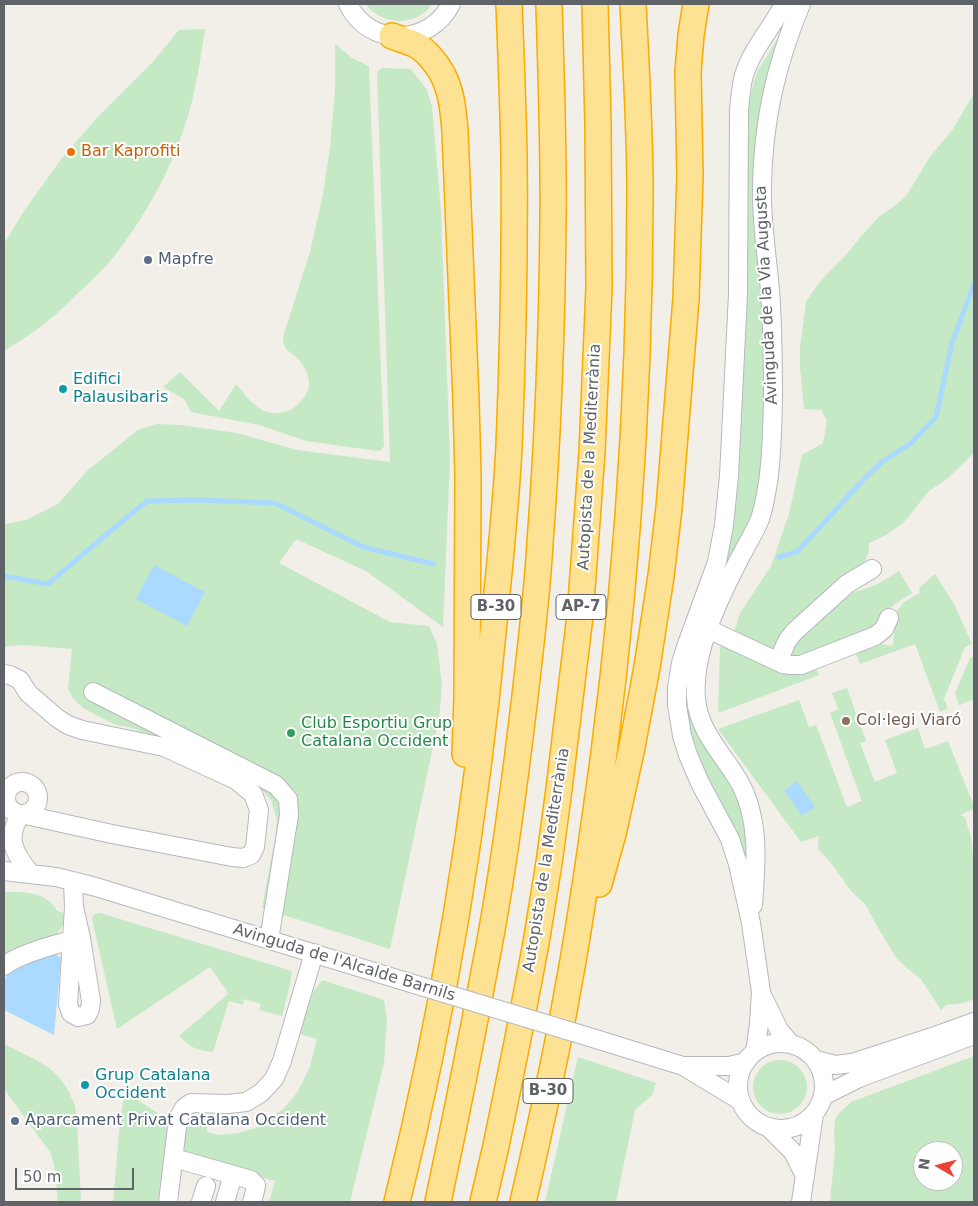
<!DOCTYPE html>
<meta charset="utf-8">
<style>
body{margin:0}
#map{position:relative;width:978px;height:1206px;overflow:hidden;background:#f1efe8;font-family:"DejaVu Sans",sans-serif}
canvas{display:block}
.frame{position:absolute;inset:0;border:5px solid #5f6368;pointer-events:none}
.north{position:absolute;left:913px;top:1141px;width:50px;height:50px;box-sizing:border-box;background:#fff;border:1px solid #bfc1c3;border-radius:50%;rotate:278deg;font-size:14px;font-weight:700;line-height:20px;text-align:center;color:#5f6368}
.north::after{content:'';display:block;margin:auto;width:18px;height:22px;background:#ea4335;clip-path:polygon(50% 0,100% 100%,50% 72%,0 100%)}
.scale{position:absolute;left:15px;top:1168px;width:119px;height:22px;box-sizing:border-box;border:2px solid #5f6368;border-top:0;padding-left:6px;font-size:15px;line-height:18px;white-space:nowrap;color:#5f6368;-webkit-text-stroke:4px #fff;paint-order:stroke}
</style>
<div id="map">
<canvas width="978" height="1206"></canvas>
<div class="frame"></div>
<div class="north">N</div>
<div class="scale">50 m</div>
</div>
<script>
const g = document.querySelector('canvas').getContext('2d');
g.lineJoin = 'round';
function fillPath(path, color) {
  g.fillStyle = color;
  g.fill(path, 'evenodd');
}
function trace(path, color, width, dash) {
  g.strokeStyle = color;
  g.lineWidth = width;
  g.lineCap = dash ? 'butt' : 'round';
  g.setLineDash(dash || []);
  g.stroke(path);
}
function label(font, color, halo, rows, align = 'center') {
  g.font = font + ' "DejaVu Sans",sans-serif';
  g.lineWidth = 4;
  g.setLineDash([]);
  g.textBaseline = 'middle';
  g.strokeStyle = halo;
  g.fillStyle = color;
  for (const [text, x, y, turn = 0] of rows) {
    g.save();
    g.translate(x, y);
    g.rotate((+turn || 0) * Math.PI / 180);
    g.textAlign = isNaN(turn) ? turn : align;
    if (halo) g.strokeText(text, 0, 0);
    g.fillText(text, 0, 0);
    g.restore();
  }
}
fillPath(new Path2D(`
 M 366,4 L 432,4 C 417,27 381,26 366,4 Z
 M 205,29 C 200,60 196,92 186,122 C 172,168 145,217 115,255 C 104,269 91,281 78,293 C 69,302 60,311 50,319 C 36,331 20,341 4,351 L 4,244 L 24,211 L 62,158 L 96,119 L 151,64 L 179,30 Z
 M 778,38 L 766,82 L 758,120 L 754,158 L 754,195 L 764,328 L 765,411 L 760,490 L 757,508 L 722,575 C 738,516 739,455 742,394 C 746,300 747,206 748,112 L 750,97 L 757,72 Z
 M 335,44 L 352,58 L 369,66 L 384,446 L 381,450 L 378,451 L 306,441 L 259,425 L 191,412 L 184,399 L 163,387 L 180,372 L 219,411 L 236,384 C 248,398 259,415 279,413 C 286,412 291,411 296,406 C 302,401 308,393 309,386 C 310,378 305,367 300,361 C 291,351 283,351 283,337 L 310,252 L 323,194 L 330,147 L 335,91 Z
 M 382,68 L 411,69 L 427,90 L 432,107 L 441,210 L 450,459 L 443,627 L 366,571 L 296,539 L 279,563 L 390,622 L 429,626 L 437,644 L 442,685 L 439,718 L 390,949 L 262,908 L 275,839 L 277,820 L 271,800 L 259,786 L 160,738 L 129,727 L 116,725 L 83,708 L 72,697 L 68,688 L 72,649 L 22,645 L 4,647 L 4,524 L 26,520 L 58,504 L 87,471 L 138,430 L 157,424 L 180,425 L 237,433 L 297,450 L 390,462 L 377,72 Z
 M 974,93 L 974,453 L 947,479 L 929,491 L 904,522 L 888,534 L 869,543 L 869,552 L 864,563 L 779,644 L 771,649 L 764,646 L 734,632 L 740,613 L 771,566 L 789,514 L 802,455 L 823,443 L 827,421 L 821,410 L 804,409 L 800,368 L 800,348 L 806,302 L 815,288 L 827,274 L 847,254 L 861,236 L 879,217 L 897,204 L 906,196 L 930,157 L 953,129 Z
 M 899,571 L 912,593 L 895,604 L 886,612 L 870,631 L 805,659 L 791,657 L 791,646 L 846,594 L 862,590 L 878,584 Z
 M 935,574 L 955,606 L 972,644 L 965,647 L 944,699 L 948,709 L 940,712 L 915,644 L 860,664 L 854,650 L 870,642 L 893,646 L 896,612 L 904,602 L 920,593 L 919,588 Z
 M 721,643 L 814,664 L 819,675 L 718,713 L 720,649 Z
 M 974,656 L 974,699 L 959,705 L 955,693 L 970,658 Z
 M 847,688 L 866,741 L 860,743 L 875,782 L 897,773 L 885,740 L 918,728 L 925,749 L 948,741 L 974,806 L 974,809 L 960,815 L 965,817 L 971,838 L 974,865 L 974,999 L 963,1003 L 946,1005 L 941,1010 L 921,979 L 908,969 L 897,959 L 878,928 L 866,905 L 851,891 L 831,863 L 818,849 L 819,836 L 801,842 L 718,729 L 799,700 L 809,727 L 816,725 L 847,807 L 862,801 L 830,713 L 838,709 L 832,693 Z
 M 686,705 L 696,728 L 729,779 L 741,806 L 746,828 L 748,873 L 739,841 L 731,823 L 716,797 L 697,757 L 689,728 Z
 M 4,892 C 19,892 38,891 50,902 C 53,904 55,908 57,911 L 64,913 L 64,921 L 62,927 L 56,935 L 12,950 L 4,956 Z
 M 100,913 L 292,971 L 290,985 L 282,1016 L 259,1010 L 261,1004 L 244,999 L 243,1005 L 229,1001 L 213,1052 C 194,1049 193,1049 179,1036 L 228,994 L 227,991 L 210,967 L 117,1029 L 92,919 L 94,914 Z
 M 322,980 L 384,1000 L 387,1021 L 384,1063 L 350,1202 L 269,1202 L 275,1181 L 203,1161 L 186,1155 L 183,1151 L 187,1124 L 193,1117 L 208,1116 L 207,1132 L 219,1135 L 238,1133 L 256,1128 L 283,1109 L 294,1097 L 303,1082 L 310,1066 L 317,1039 L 299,1034 L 313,992 Z
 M 4,1044 L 36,1060 L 49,1068 L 60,1078 L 69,1092 L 75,1106 L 77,1121 L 81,1202 L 58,1202 L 54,1164 L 50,1152 L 4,1089 Z
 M 974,1056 L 974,1202 L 830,1202 L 835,1151 L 834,1131 L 835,1120 L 839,1113 L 851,1102 ZM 923,1151 L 953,1151 L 953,1181 L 923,1181 Z
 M 578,1057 L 656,1083 L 652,1095 L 635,1110 L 616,1202 L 545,1202 Z
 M753 1087a27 27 0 1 1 54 0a27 27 0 1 1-54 0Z
 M 127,1093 L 162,1116 L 167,1131 L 158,1202 L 113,1202 L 120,1123 L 123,1103 Z`), '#c5e8c5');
fillPath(new Path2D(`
 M 154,565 L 205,592 L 187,626 L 136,599 Z
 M 797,781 L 815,807 L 802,816 L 784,790 Z
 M 50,954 L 57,955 L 61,958 L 54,1035 L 4,1010 C 4,1002 2,990 4,982 C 8,964 35,960 50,954 Z`), '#aadaff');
trace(new Path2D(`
 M 779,557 L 797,552 L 863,480 L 882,462 L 911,443 L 936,417 L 952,343 L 974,284
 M 4,576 L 48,584 L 108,533 L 147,501 L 200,500 L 275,503 L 363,547 L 434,564`), '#aadaff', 5);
const minor = new Path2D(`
 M 348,4 C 369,48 430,46 451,4
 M 708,629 L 783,664 L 791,665 L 801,665 L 875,636 L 884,629 L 889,618
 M 774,659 L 781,655 L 787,641 L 794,632 L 847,584 L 872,569
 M 4,674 L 10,675 L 20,680 L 28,693 L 57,718 L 68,725 L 82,730 L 164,747 L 236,780 L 253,794 L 259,810 L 255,847 L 251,855 L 243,858 L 232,857 L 112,834 L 21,814 C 5,838 14,853 30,873
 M 93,692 L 276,785 L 288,799 L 289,815 L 269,940
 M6 798a16 16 0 1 1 32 0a16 16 0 1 1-32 0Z
 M 4,871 L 56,877 L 96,887 L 417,985
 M 73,881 L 74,907 L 68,1004 L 71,1013 L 78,1017 L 87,1015 L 90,1009 L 91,1001 L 81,938 L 74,907
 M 753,905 C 756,865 760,822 741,785 C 726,757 698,732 696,698 C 692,651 721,594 743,552 C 749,541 755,531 760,519 C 764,507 766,495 768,482 C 772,456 772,429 773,402 C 773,365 773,327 770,290 C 767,255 761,221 762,187 C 763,120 776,65 801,4
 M 4,966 C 20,953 60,943 80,938
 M 762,995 L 779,1030 L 791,1044
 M 586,1036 L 683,1066 L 741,1101
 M738 1086a43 43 0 1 1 86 0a43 43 0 1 1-86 0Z
 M 755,1052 L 759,1024 L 761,992 L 751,923 L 738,864 L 730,839 L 700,783 L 688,755 L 682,736 L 680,723 L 677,705 L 677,688 L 681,663 L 687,644 L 717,562 L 724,525 L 729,476 L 738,294 L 739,110 C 740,98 741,86 744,75 C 752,49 772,28 784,4
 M 816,1060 L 835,1065 L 852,1063 L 935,1036 L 974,1022
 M 683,1066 L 729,1066 L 746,1062
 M 823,1096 L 859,1078 L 974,1035
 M 769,1128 L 793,1152 L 805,1176
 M 174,1158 L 251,1180 L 256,1185 L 255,1191 L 252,1202
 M 168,1202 L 178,1119 L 184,1108 L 191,1103 L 228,1104 L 246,1102 L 261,1093 L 274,1079 L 282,1061 L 314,953
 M 201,1202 L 206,1186
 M 225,1202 L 233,1175
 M 801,1202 L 814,1114`);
const highway = new Path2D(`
 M 392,36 C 400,39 407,41 414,44 C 421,47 427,53 432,59 C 450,79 453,104 455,131 L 466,400 L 468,476 L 467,699 L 465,754
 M 599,884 L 613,834 L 632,747 L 647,667 L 661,576 L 669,508 L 686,299 L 690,175 L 688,72 L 691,35 L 696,4
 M 397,1202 C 444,1012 476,817 494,622 C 500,564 506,505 509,447 C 513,350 515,252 514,155 C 513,105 511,54 509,4
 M 438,1202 C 456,1117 473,1032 489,946 C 507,849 519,751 530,652 C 534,616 538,580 540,543 C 548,437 552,329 553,222 C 554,149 551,77 549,4
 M 483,1202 L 496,1146 L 517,1043 L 536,943 L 549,863 L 559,789 L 580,616 L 592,452 L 599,288 L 598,123 L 595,4
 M 523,1202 C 540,1129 556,1056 569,983 C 578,935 585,887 592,839 C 624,625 640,408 640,192 C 640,129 636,66 633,4`);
trace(minor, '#b5b8bc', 20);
trace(highway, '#f9ab00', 28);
trace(minor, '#fff', 18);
trace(highway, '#fde293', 25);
const minorBridge = new Path2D(`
 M 417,985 L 586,1036`);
trace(minorBridge, '#b5b8bc', 20, []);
trace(minorBridge, '#fff', 18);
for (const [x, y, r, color] of [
 [71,152,5,"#e8710a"],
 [148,260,5,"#5c6f8a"],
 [63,389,5,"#0f9aa8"],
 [846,721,5,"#8d6e63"],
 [291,733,5,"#2e9e5b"],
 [85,1085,5,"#0f9aa8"],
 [15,1121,5,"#5c6f8a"]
]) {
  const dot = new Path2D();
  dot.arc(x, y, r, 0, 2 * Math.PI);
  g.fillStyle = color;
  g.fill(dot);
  trace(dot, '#fff', 2);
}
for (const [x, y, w] of [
 [496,607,50],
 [581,607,50],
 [548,1091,50]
]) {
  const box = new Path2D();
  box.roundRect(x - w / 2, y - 12.5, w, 25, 4);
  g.fillStyle = '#fff';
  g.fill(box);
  trace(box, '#5f6368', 1);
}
label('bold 15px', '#5f6368', null, [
 ["B-30",496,607],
 ["AP-7",581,607],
 ["B-30",548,1091]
]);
label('16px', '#c56008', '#fff', [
 ["Bar Kaprofiti",81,152]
], 'left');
label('16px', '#4e5e75', '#fff', [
 ["Mapfre",158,260],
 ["Aparcament Privat Catalana Occident",25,1121]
], 'left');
label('16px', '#5f6368', '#fff', [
 ["Avinguda de la Via Augusta",767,295,-93],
 ["Autopista de la Mediterrània",590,457,-87],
 ["Autopista de la Mediterrània",547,860,-81],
 ["Avinguda de l'Alcalde Barnils",344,963,17]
]);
label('16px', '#0d838f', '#fff', [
 ["Edifici",73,380],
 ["Palausibaris",73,398],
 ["Grup Catalana",95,1076],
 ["Occident",95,1094]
], 'left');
label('16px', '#785e54', '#fff', [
 ["Col·legi Viaró",856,721]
], 'left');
label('16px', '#27864d', '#fff', [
 ["Club Esportiu Grup",301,724],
 ["Catalana Occident",301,742]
], 'left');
</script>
